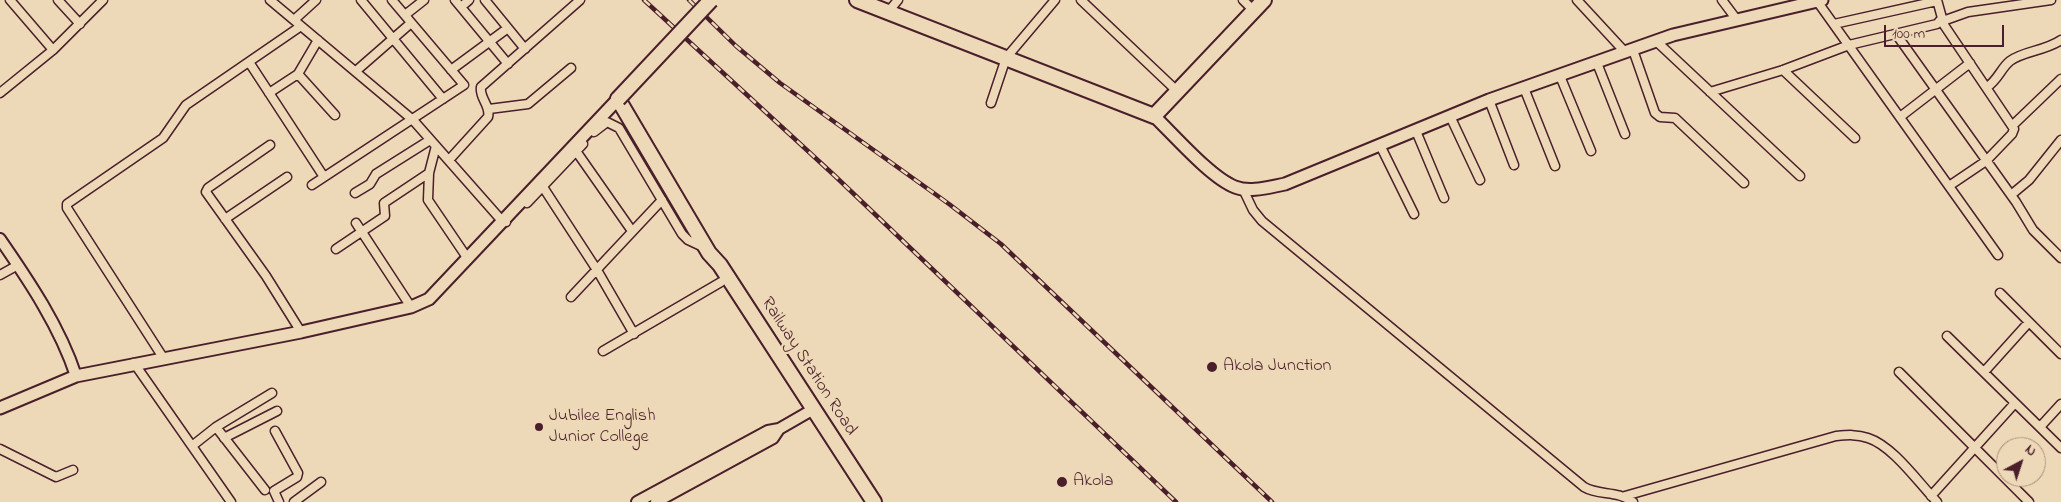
<!DOCTYPE html>
<style>
body{margin:0}
#map{position:relative;width:2061px;height:502px;overflow:hidden;background:#edd9b7;font-family:"Indie Flower",sans-serif}
canvas{display:block}
.north{position:absolute;left:1996px;top:437px;width:50px;height:50px;box-sizing:border-box;background:#edd9b7;border:1px solid #ac8f7f;border-radius:50%;rotate:40deg;font-size:14px;font-weight:700;line-height:20px;text-align:center;color:#4a1f2b}
.north::after{content:'';display:block;margin:auto;width:18px;height:22px;background:#4a1f2b;clip-path:polygon(50% 0,100% 100%,50% 72%,0 100%)}
.scale{position:absolute;left:1884px;top:25px;width:120px;height:22px;box-sizing:border-box;border:2px solid #4a1f2b;border-top:0;padding-left:6px;font-size:15px;line-height:18px;white-space:nowrap;color:#4a1f2b;-webkit-text-stroke:4px #edd9b7;paint-order:stroke}
</style>
<div id="map">
<canvas width="2061" height="502"></canvas>
<div class="north">N</div>
<div class="scale">100 m</div>
</div>
<script>
const g = document.querySelector('canvas').getContext('2d');
g.lineJoin = 'round';
function trace(path, color, width, dash) {
  g.strokeStyle = color;
  g.lineWidth = width;
  g.lineCap = dash ? 'butt' : 'round';
  g.setLineDash(dash || []);
  g.stroke(path);
}
function label(font, color, halo, rows, align = 'center') {
  g.font = font + ' "Indie Flower",sans-serif';
  g.lineWidth = 4.5;
  g.setLineDash([]);
  g.textBaseline = 'middle';
  g.strokeStyle = halo;
  g.fillStyle = color;
  for (const [text, x, y, turn = 0] of rows) {
    g.save();
    g.translate(x, y);
    g.rotate((+turn || 0) * Math.PI / 180);
    g.textAlign = isNaN(turn) ? turn : align;
    if (halo) g.strokeText(text, 0, 0);
    g.fillText(text, 0, 0);
    g.restore();
  }
}
const street = new Path2D(`
 M 10,0 L 53,50
 M 58,0 L 80,24
 M 270,0 L 413,120 L 503,222 L 506,222
 M 361,0 L 443,99
 M 455,0 L 508,64
 M 485,0 L 525,49
 M 1081,0 L 1178,92
 M 1243,0 L 1254,11
 M 1577,0 L 1625,52
 M 1722,0 L 1737,20
 M 1817,1 L 1998,255
 M 461,7 L 469,0
 M 888,12 L 898,0
 M 405,15 L 424,0
 M 294,20 L 316,0
 M 1940,22 L 1968,12 L 2051,0
 M 1942,22 L 2014,129 L 2012,134 L 1986,161 L 1949,186
 M 1834,24 L 1937,1
 M 1896,34 L 2016,202 L 2033,230 L 2061,258
 M 1656,41 L 1800,176
 M 1633,50 L 1655,113 L 1660,117 L 1675,118 L 1744,183
 M 249,62 L 324,177
 M 1597,63 L 1625,134
 M 451,70 L 508,28
 M 1783,70 L 1855,138
 M 356,71 L 411,23
 M 298,74 L 335,115
 M 1560,76 L 1591,151
 M 1987,87 C 1998,80 2001,68 2010,61 C 2023,51 2045,51 2061,40
 M 1524,88 L 1555,166
 M 1710,92 L 1783,70 L 1849,45 L 1937,24 L 1942,18 L 1937,0
 M 0,93 L 53,50 L 103,0
 M 269,93 L 298,74 L 318,40
 M 1489,100 L 1514,165
 M 991,103 L 1006,58 L 1055,0
 M 489,109 L 528,104 L 571,68
 M 1450,116 L 1480,180
 M 1900,117 L 1970,63
 M 2013,125 L 2061,79
 M 1416,131 L 1444,198
 M 594,132 L 607,122 L 619,128 L 682,234 L 688,240 L 703,247
 M 270,145 L 208,188 L 206,192 L 266,276 L 301,332
 M 1380,145 L 1414,214
 M 436,146 L 429,173 L 428,200 L 468,259
 M 576,151 L 632,231
 M 449,160 L 488,117 C 491,106 479,98 481,87 L 580,0
 M 312,185 L 464,85 L 392,0
 M 543,187 L 597,270 L 634,334
 M 1243,189 L 1253,210 L 1262,221 L 1584,487 C 1599,496 1617,490 1633,502
 M 355,193 L 370,184 L 376,174 L 430,140
 M 2011,195 L 2029,180 L 2061,140
 M 527,203 L 583,144
 M 225,219 L 287,177
 M 356,223 L 411,307
 M 336,249 L 385,216 L 384,203 L 429,173
 M 0,275 L 18,265
 M 2000,293 L 2061,354
 M 571,297 L 662,200
 M 1947,336 L 2061,448
 M 603,351 L 721,282
 M 164,359 L 67,208 L 67,204 L 163,138 L 186,105 L 301,26
 M 134,363 L 231,502
 M 1899,372 L 2029,502
 M 1984,372 L 2029,322
 M 216,427 L 265,490
 M 2040,427 L 2061,404
 M 275,431 L 298,473 L 297,477 L 274,491 L 279,502
 M 224,438 L 277,411
 M 192,446 L 216,427 L 272,393
 M 0,449 L 56,477 L 73,470
 M 1625,496 L 1836,436 C 1847,435 1857,434 1868,438 C 1893,446 1918,482 1937,502
 M 1931,496 L 2015,403
 M 294,502 L 321,482`);
const secondary = new Path2D(`
 M 0,239 C 29,281 60,327 76,376
 M 637,502 L 768,431 L 779,429 L 812,410
 M 656,502 L 773,438 L 779,429`);
const primary = new Path2D(`
 M 1154,116 C 1174,135 1211,178 1235,187 C 1250,193 1269,187 1285,184 L 1489,100 L 1673,35 L 1822,0
 M 0,408 L 76,376 L 301,332 L 411,307 L 429,299 L 618,99`);
const highway = new Path2D(`
 M 857,0 L 1154,116 L 1264,0
 M 618,99 L 709,253 L 720,265 L 874,502`);
trace(street, '#4a1f2b', 11);
trace(secondary, '#4a1f2b', 14);
trace(primary, '#4a1f2b', 15);
trace(highway, '#4a1f2b', 18);
trace(street, '#edd9b7', 8);
trace(secondary, '#edd9b7', 10);
trace(primary, '#edd9b7', 11);
trace(highway, '#edd9b7', 14);
const rail = new Path2D(`
 M 644,0 L 835,176 L 1176,502
 M 689,0 L 736,46 L 780,83 L 949,204 L 1001,244 L 1272,502`);
trace(rail, '#4a1f2b', 4.5);
trace(rail, '#edd9b7', 2.5, [8]);
const highwayBridge = new Path2D(`
 M 618,99 L 711,0`);
trace(highwayBridge, '#4a1f2b', 18, []);
trace(highwayBridge, '#edd9b7', 14);
for (const [x, y, r, color] of [
 [1212,367,6,"#4a1f2b"],
 [539,427,5,"#4a1f2b"],
 [1062,482,6,"#4a1f2b"]
]) {
  const dot = new Path2D();
  dot.arc(x, y, r, 0, 2 * Math.PI);
  g.fillStyle = color;
  g.fill(dot);
  trace(dot, '#edd9b7', 2);
}
label('18px', '#4a1f2b', '#edd9b7', [
 ["Railway Station Road",808,367,57]
]);
label('18px', '#4a1f2b', '#edd9b7', [
 ["Akola Junction",1223,367],
 ["Jubilee English",549,417],
 ["Junior College",549,438],
 ["Akola",1073,482]
], 'left');
</script>
